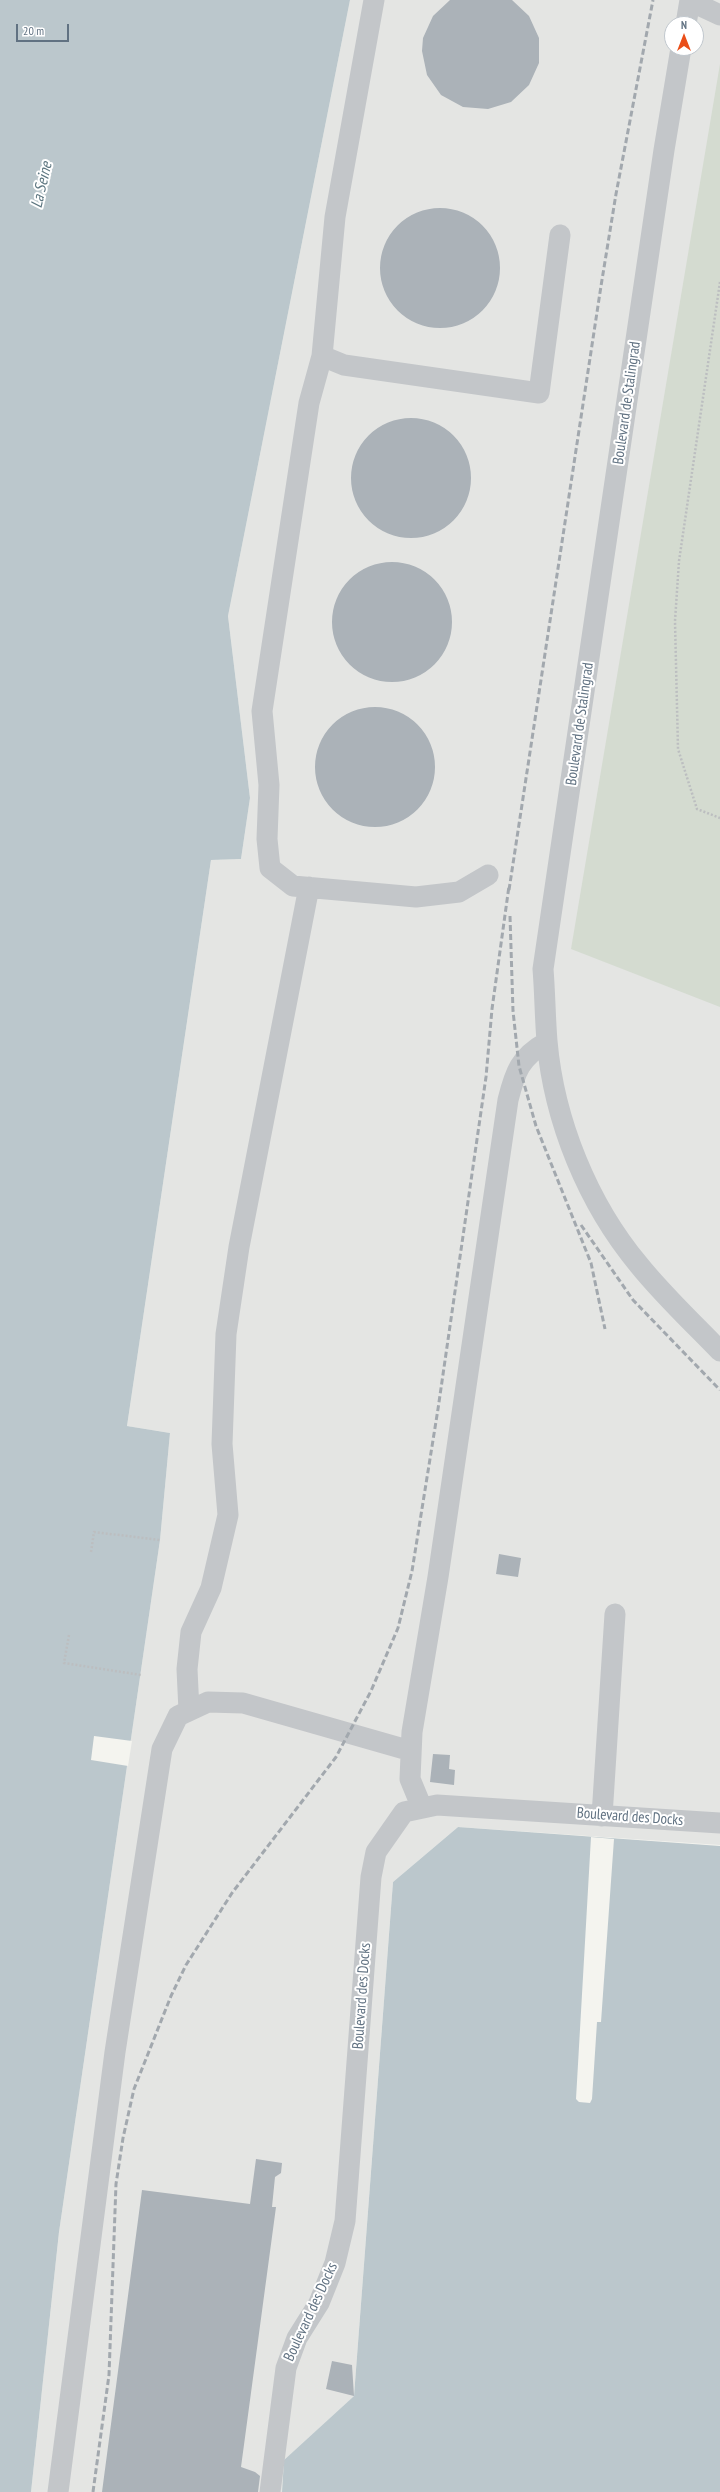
<!DOCTYPE html>
<style>
body{margin:0}
#map{position:relative;width:720px;height:2492px;overflow:hidden;background:#f4f4ef;font-family:"PT Sans Narrow",sans-serif}
canvas{display:block}
.north{position:absolute;left:664px;top:16px;width:40px;height:40px;box-sizing:border-box;background:#fff;border:1px solid #c0c7cd;border-radius:50%;rotate:0deg;font-size:11px;font-weight:700;line-height:16px;text-align:center;color:#617282}
.north::after{content:'';display:block;margin:auto;width:14px;height:18px;background:#ea4e19;clip-path:polygon(50% 0,100% 100%,50% 72%,0 100%)}
.scale{position:absolute;left:16px;top:24px;width:53px;height:18px;box-sizing:border-box;border:2px solid #617282;border-top:0;padding-left:5px;font-size:12px;line-height:14px;white-space:nowrap;color:#617282;-webkit-text-stroke:3px #fff;paint-order:stroke}
</style>
<div id="map">
<canvas width="720" height="2492"></canvas>
<div class="north">N</div>
<div class="scale">20 m</div>
</div>
<script>
const g = document.querySelector('canvas').getContext('2d');
g.lineJoin = 'round';
function fillPath(path, color) {
  g.fillStyle = color;
  g.fill(path, 'evenodd');
}
function trace(path, color, width, dash) {
  g.strokeStyle = color;
  g.lineWidth = width;
  g.lineCap = dash ? 'butt' : 'round';
  g.setLineDash(dash || []);
  g.stroke(path);
}
function label(font, color, halo, rows, align = 'center') {
  g.font = font + ' "PT Sans Narrow",sans-serif';
  g.lineWidth = 4;
  g.setLineDash([]);
  g.textBaseline = 'middle';
  g.strokeStyle = halo;
  g.fillStyle = color;
  for (const [text, x, y, turn = 0] of rows) {
    g.save();
    g.translate(x, y);
    g.rotate((+turn || 0) * Math.PI / 180);
    g.textAlign = isNaN(turn) ? turn : align;
    if (halo) g.strokeText(text, 0, 0);
    g.fillText(text, 0, 0);
    g.restore();
  }
}
fillPath(new Path2D(`
 M 350,0 L 720,0 L 720,1845 L 458,1827 L 393,1882 L 354,2396 L 284,2460 L 282,2492 L 31,2492 L 59,2232 L 160,1540 L 170,1433 L 127,1426 L 211,860 L 241,859 L 250,798 L 228,616 ZM 672,24 L 696,24 L 696,48 L 672,48 Z`), '#e4e5e3');
fillPath(new Path2D(`
 M 720,64 L 720,1007 L 571,949 Z`), '#d4dbd0');
fillPath(new Path2D(`
 M 0,0 L 350,0 L 228,616 L 250,798 L 241,859 L 211,860 L 127,1426 L 170,1433 L 160,1540 L 59,2232 L 31,2492 L 0,2492 Z
 M 458,1827 L 720,1846 L 720,2492 L 282,2492 L 284,2460 L 354,2396 L 393,1882 Z`), '#bbc7cc');
fillPath(new Path2D(`
 M 94,1736 L 132,1741 L 128,1766 L 91,1760 Z
 M 591,1837 L 614,1839 L 601,2022 L 597,2022 L 592,2099 L 590,2103 L 579,2102 L 576,2099 Z`), '#f4f4ef');
fillPath(new Path2D(`
 M 450,0 L 512,0 L 529,16 L 539,38 L 539,63 L 529,85 L 511,102 L 488,109 L 463,107 L 441,95 L 427,75 L 422,51 L 423,38 L 433,16 Z
 M380 268a60 60 0 1 1 120 0a60 60 0 1 1-120 0Z
 M351 478a60 60 0 1 1 120 0a60 60 0 1 1-120 0Z
 M332 622a60 60 0 1 1 120 0a60 60 0 1 1-120 0Z
 M315 767a60 60 0 1 1 120 0a60 60 0 1 1-120 0Z
 M 499,1554 L 521,1558 L 518,1577 L 496,1574 Z
 M 433,1754 L 450,1755 L 449,1769 L 455,1770 L 454,1785 L 430,1782 Z
 M 256,2159 L 282,2163 L 281,2173 L 275,2177 L 272,2207 L 276,2207 L 241,2467 L 255,2472 L 260,2476 L 258,2492 L 102,2492 L 142,2190 L 250,2204 Z
 M 332,2361 L 352,2365 L 354,2396 L 326,2389 Z`), '#abb2b8');
trace(new Path2D(`
 M 720,282 L 679,561 L 675,621 L 678,749 L 697,809 L 720,818
 M 91,1552 L 94,1532 L 160,1540
 M 69,1635 L 64,1663 L 141,1675`), '#bcbec0', 2.5, [2, 2]);
trace(new Path2D(`
 M 374,0 L 335,217 L 322,356 L 344,365 L 539,393 L 560,235
 M 690,1 L 720,15
 M 686,24 L 690,0
 M 681,48 L 664,150 L 543,969 C 545,993 545,1017 547,1041 C 554,1121 588,1204 639,1265 C 664,1296 693,1323 720,1351
 M 322,356 L 309,403 L 262,711 L 269,785 L 267,839 L 270,868 L 293,886 L 416,897 L 459,892 L 488,875
 M 189,1711 L 187,1669 L 191,1632 L 211,1588 L 228,1515 L 222,1444 L 226,1334 L 239,1247 L 309,887
 M 422,1808 L 410,1779 L 412,1732 L 438,1577 L 508,1100 C 515,1072 520,1057 547,1042
 M 602,1816 L 615,1614
 M 58,2492 L 115,2052 L 162,1749 L 178,1716 L 208,1702 L 243,1703 L 411,1751
 M 270,2492 L 286,2368 L 297,2338 L 319,2303 L 335,2263 L 345,2221 L 371,1877 L 376,1852 L 404,1812 L 437,1805 L 720,1823`), '#c3c6c9', 21);
trace(new Path2D(`
 M 509,890 L 601,286 L 616,194 L 653,0
 M 510,916 L 513,1011 L 519,1066 L 536,1126 L 591,1263 L 605,1329
 M 581,1225 L 633,1300 L 720,1390
 M 93,2492 L 109,2375 L 116,2184 L 123,2138 L 134,2089 L 171,1996 L 186,1965 L 232,1893 L 336,1757 L 371,1691 L 398,1628 L 412,1571 L 438,1409 L 486,1077 L 492,1009 L 509,886`), '#a2a8ae', 3, [6, 3]);
label('15px', '#617282', '#fff', [
 ["Boulevard de Stalingrad",627,403,-82],
 ["Boulevard de Stalingrad",580,724,-82],
 ["Boulevard des Docks",630,1817,4],
 ["Boulevard des Docks",362,1996,-86],
 ["Boulevard des Docks",311,2312,-65]
]);
label('italic 16px', '#5c757f', '#fff', [
 ["La Seine",42,185,-77]
]);
</script>
